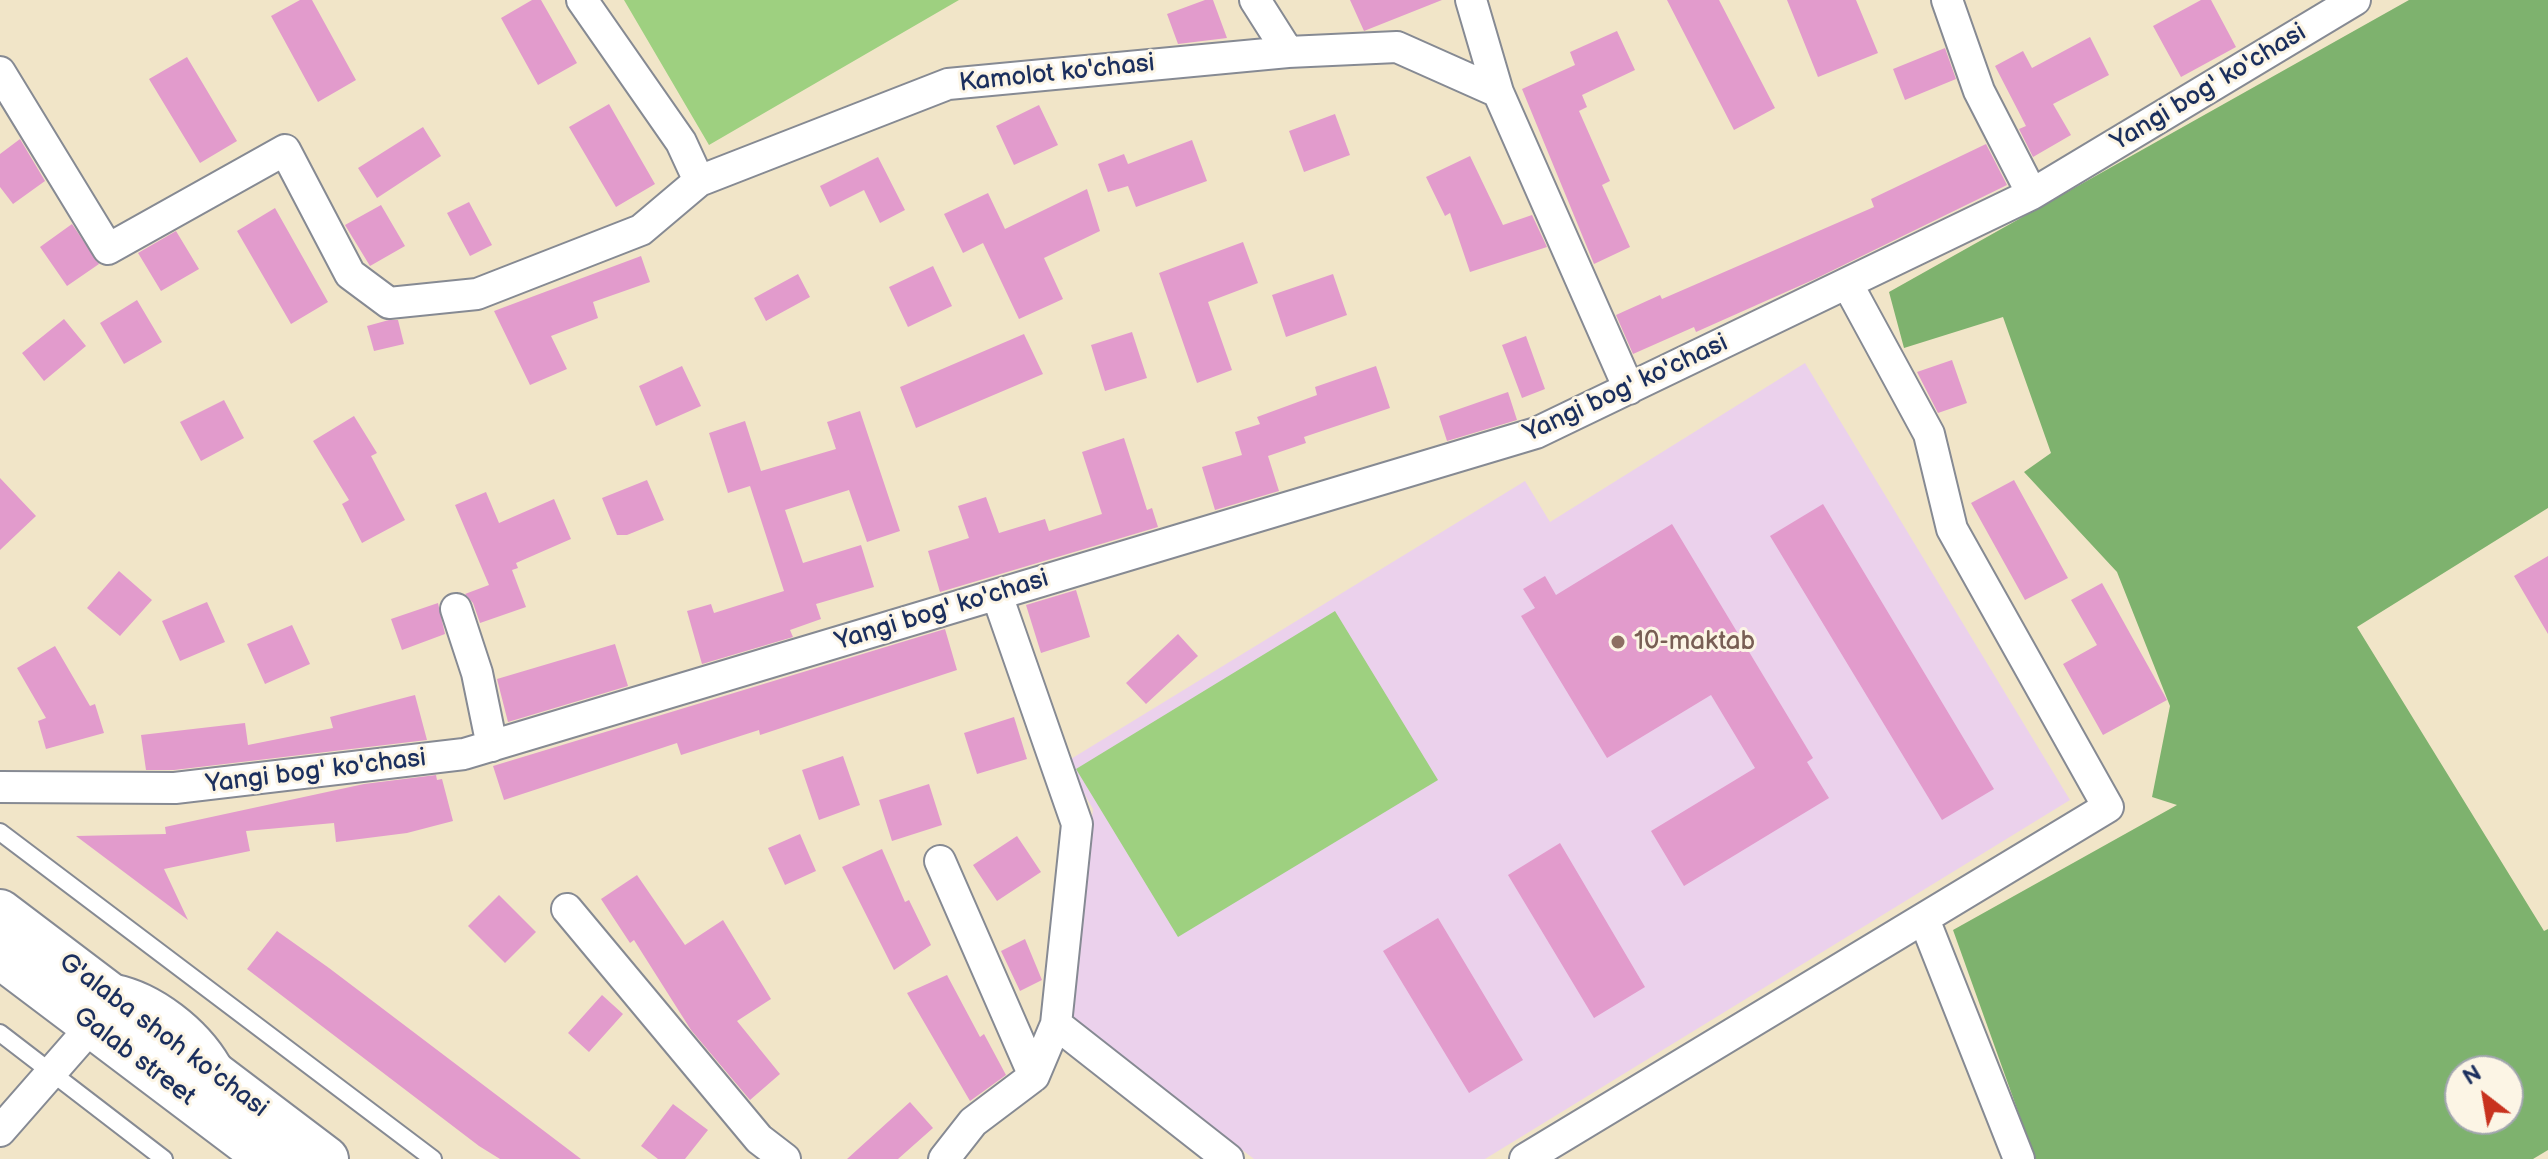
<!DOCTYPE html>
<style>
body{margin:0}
#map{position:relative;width:2548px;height:1159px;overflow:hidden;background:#f1e5c8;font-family:"Balsamiq Sans",sans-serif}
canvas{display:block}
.north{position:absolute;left:2444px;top:1055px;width:80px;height:80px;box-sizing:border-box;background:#fcf5e5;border:2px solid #a2a6af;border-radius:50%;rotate:329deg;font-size:22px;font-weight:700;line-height:32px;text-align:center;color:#1b2f5e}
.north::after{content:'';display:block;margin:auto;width:28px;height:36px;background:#c8321e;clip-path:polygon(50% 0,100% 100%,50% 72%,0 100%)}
</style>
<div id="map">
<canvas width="2548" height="1159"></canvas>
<div class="north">N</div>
</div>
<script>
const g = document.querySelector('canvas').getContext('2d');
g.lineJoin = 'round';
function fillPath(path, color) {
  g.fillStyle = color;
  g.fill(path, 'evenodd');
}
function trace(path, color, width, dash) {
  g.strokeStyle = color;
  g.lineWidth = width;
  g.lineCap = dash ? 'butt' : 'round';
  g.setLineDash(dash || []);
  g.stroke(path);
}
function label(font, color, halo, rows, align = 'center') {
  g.font = font + ' "Balsamiq Sans",sans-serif';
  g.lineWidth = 6;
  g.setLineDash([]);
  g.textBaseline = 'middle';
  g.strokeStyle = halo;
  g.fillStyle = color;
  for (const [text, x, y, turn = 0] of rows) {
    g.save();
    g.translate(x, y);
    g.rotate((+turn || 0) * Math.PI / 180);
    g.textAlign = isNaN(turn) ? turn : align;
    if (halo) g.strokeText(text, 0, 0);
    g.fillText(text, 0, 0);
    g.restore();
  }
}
fillPath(new Path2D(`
 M 1805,363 L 2070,800 L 1485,1159 L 1254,1159 L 1069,1017 L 1093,809 L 1066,762 L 1525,481 L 1550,522 Z`), '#ebd1ec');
fillPath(new Path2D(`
 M 624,0 L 959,0 L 709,145 Z
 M 1335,611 L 1438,780 L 1178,937 L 1076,769 Z`), '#9ed080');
fillPath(new Path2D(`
 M 2409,0 L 2548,0 L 2548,508 L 2357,627 L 2544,931 L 2548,929 L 2548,1150 L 2533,1159 L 2035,1159 L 1953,930 L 2177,805 L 2152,797 L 2170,706 L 2117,572 L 2024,472 L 2051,453 L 2003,317 L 1904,348 L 1889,292 ZM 2460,1071 L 2508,1071 L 2508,1119 L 2460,1119 Z`), '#7eb26e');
fillPath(new Path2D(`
 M 300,0 L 312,0 L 356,80 L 318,102 L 271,16 Z
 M 532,0 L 541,0 L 577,63 L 538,85 L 501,18 Z
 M 1205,0 L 1213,0 L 1227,38 L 1178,44 L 1167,14 Z
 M 1350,0 L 1442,0 L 1364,31 Z
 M 1667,0 L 1719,0 L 1775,108 L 1734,130 Z
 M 1787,0 L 1856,0 L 1878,53 L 1818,77 Z
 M 2201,0 L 2211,0 L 2236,47 L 2181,77 L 2153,26 Z
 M 1617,31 L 1635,70 L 1582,95 L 1587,107 L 1579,111 L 1610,181 L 1602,185 L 1630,247 L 1594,264 L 1522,89 L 1575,65 L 1570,52 Z
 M 2090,37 L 2109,75 L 2053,104 L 2071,135 L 2033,157 L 2019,129 L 2026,126 L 1995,66 L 2023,51 L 2032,68 Z
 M 1945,48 L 1956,79 L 1905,100 L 1893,69 Z
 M 187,57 L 237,141 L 200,163 L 149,79 Z
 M 609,104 L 655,184 L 616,207 L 569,127 Z
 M 1039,105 L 1058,145 L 1014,165 L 996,126 Z
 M 1335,114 L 1350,155 L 1304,172 L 1289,131 Z
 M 423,127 L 441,156 L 377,198 L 358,168 Z
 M 20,139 L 45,181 L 13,204 L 0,187 L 0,154 Z
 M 1192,140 L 1207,181 L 1136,207 L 1128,186 L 1108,192 L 1098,164 L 1124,154 L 1128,164 Z
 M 1986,144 L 2007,185 L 1815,279 L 1696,332 L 1694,327 L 1633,354 L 1616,315 L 1660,295 L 1662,299 L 1874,207 L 1871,199 Z
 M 1470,156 L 1503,225 L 1532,215 L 1547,247 L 1470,272 L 1450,213 L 1445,216 L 1426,177 Z
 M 878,157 L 905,210 L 880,223 L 864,190 L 830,207 L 820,186 Z
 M 1087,189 L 1100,231 L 1044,258 L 1063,299 L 1019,319 L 983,243 L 963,253 L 944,214 L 988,193 L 1005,229 Z
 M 469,202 L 492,245 L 470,256 L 447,213 Z
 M 381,205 L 405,246 L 370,266 L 345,225 Z
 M 275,208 L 328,302 L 291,324 L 237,231 Z
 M 72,224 L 99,264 L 67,286 L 40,247 Z
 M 176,231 L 199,269 L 161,291 L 138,253 Z
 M 1243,242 L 1258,283 L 1208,302 L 1232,370 L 1197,383 L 1159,273 Z
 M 641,256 L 650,282 L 593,302 L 598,318 L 551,336 L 567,369 L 530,385 L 494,311 Z
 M 933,266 L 952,306 L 908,327 L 889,287 Z
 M 798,274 L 810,297 L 766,321 L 754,298 Z
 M 1333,274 L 1347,315 L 1286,337 L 1272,295 Z
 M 137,300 L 162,342 L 124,364 L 100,323 Z
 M 64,319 L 86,346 L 44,381 L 22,353 Z
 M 389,320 L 398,320 L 404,344 L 374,351 L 367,326 Z
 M 1132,332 L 1147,378 L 1105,391 L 1091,345 Z
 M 1024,334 L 1043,374 L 916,428 L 900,387 Z
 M 1526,336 L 1545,389 L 1522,398 L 1502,345 Z
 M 1952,360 L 1967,403 L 1938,413 L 1917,372 Z
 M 682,366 L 701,406 L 656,426 L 639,386 Z
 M 1376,366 L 1390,408 L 1304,437 L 1306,443 L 1268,456 L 1279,491 L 1215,510 L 1202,467 L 1242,455 L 1235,432 L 1260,424 L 1257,417 L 1317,395 L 1315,387 Z
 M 1508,392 L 1517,420 L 1447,441 L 1439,416 Z
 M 224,400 L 244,438 L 201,461 L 180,422 Z
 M 860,411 L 900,531 L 867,542 L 849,490 L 785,510 L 803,563 L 861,545 L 874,587 L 816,604 L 821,619 L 790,630 L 793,637 L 702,664 L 687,611 L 711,604 L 714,613 L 784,591 L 750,486 L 728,493 L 709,433 L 745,421 L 761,471 L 836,449 L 827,422 Z
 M 354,416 L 377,453 L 371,456 L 405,520 L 362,543 L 342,504 L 349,500 L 313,441 Z
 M 1124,438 L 1147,510 L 1152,508 L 1158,527 L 940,592 L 928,551 L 969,538 L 958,506 L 986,497 L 999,533 L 1045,519 L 1049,531 L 1102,514 L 1082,452 Z
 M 0,478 L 36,516 L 0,550 Z
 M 647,480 L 664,520 L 627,535 L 617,535 L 602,498 Z
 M 2014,480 L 2068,578 L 2025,600 L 1971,503 Z
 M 486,492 L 499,523 L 554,499 L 571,539 L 516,563 L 518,568 L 512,570 L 526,607 L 480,623 L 473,603 L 465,594 L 489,585 L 455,505 Z
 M 1823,504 L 1994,789 L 1942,820 L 1770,536 Z
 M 1672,524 L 1813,758 L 1807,762 L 1829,798 L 1684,886 L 1651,831 L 1755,768 L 1711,695 L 1607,758 L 1521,616 L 1535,608 L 1523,589 L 1545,576 L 1556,595 Z
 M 2548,556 L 2548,634 L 2514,576 Z
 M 119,571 L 152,600 L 120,636 L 87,608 Z
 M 2102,583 L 2167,700 L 2103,735 L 2063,664 L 2097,645 L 2071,600 Z
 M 1076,590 L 1090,637 L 1041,653 L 1026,605 Z
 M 207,602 L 225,642 L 180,661 L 162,621 Z
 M 438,603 L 445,634 L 402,650 L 391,619 Z
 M 292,625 L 310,664 L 265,684 L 247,644 Z
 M 945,629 L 957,670 L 760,735 L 759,730 L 681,755 L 677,743 L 504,800 L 493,766 Z
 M 1178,634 L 1198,656 L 1146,704 L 1126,683 Z
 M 615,644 L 628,686 L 508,722 L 497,679 Z
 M 55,646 L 90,706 L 95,704 L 104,733 L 46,749 L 38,721 L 46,718 L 17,668 Z
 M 415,695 L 427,740 L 174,770 L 146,770 L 141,735 L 245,723 L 248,745 L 333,728 L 330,717 Z
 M 1014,717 L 1027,759 L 977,774 L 964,733 Z
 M 843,756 L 860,805 L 819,820 L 802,770 Z
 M 436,775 L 437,780 L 442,779 L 453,821 L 407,833 L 336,842 L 334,823 L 246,831 L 250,851 L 164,869 L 188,920 L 76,836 L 166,834 L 165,827 L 364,784 Z
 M 929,784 L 942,825 L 892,841 L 879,800 Z
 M 800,834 L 816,871 L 785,885 L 768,848 Z
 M 1017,836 L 1041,872 L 997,901 L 973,865 Z
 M 1560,843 L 1645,987 L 1594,1018 L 1508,875 Z
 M 882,849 L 905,902 L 909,900 L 931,945 L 894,970 L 842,867 Z
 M 637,875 L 685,945 L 723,920 L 771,999 L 737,1021 L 780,1074 L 750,1100 L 691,1030 L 634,940 L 630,943 L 601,899 Z
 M 499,895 L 536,932 L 505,963 L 468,926 Z
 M 1438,918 L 1523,1060 L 1469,1093 L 1383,951 Z
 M 277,931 L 329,968 L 581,1159 L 500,1159 L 479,1146 L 247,969 Z
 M 1025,939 L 1042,980 L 1020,991 L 1001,951 Z
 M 947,975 L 980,1037 L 984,1034 L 1006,1075 L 970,1101 L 907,993 Z
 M 602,995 L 623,1014 L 589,1052 L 568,1033 Z
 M 910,1102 L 933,1128 L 898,1159 L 847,1159 Z
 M 673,1104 L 708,1130 L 685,1159 L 658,1159 L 641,1146 Z`), '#e29bcc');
const service = new Path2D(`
 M 0,832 L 433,1159
 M 116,983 C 157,991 201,1026 222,1062
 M 0,1033 L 164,1159`);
const minor = new Path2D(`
 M 582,0 L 681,142 L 699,181
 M 1255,0 L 1288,52
 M 1471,0 L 1498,92 L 1629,389
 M 1947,0 L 1979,91 L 2032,194
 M 0,72 L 108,249 L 285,150 L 350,274 L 389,303 L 477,294 L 641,230 L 699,181 L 948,84 L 1288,52 L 1397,47 L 1498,92
 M 456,609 L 477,673 L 492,746
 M 0,787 L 175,788 L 464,754 L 1536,433 L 2032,194 L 2355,0
 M 940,861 L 1034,1076
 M 567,909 L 759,1139 L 785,1159
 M 1924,919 L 2019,1159
 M 1056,1024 L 1228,1159
 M 0,1131 L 92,1026
 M 944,1159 L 973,1122 L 1034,1076 L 1056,1024 L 1077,824 L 997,595
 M 1525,1159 L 2108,807 L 1952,529 L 1929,434 L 1848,285`);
const primary = new Path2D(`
 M 0,912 L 326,1159
 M 0,956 L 269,1159`);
trace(service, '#868a93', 20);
trace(minor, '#868a93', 34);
trace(primary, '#868a93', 48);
trace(service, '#fff', 16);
trace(minor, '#fff', 30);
trace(primary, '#fff', 44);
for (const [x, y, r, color] of [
 [1618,642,8,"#8d6e63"]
]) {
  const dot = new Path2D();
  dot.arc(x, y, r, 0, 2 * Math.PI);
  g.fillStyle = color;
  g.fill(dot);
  trace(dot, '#fcf5e5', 3);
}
label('26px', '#1b2f5e', '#fcf5e5', [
 ["Kamolot ko'chasi",1057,74,-6],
 ["Yangi bog' ko'chasi",2209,88,-31],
 ["Yangi bog' ko'chasi",1626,389,-25],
 ["Yangi bog' ko'chasi",942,611,-17],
 ["Yangi bog' ko'chasi",316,772,-7],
 ["G'alaba shoh ko'chasi",163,1036,37],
 ["Galab street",134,1057,37]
]);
label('26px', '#785e54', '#fcf5e5', [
 ["10-maktab",1634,642]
], 'left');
</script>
